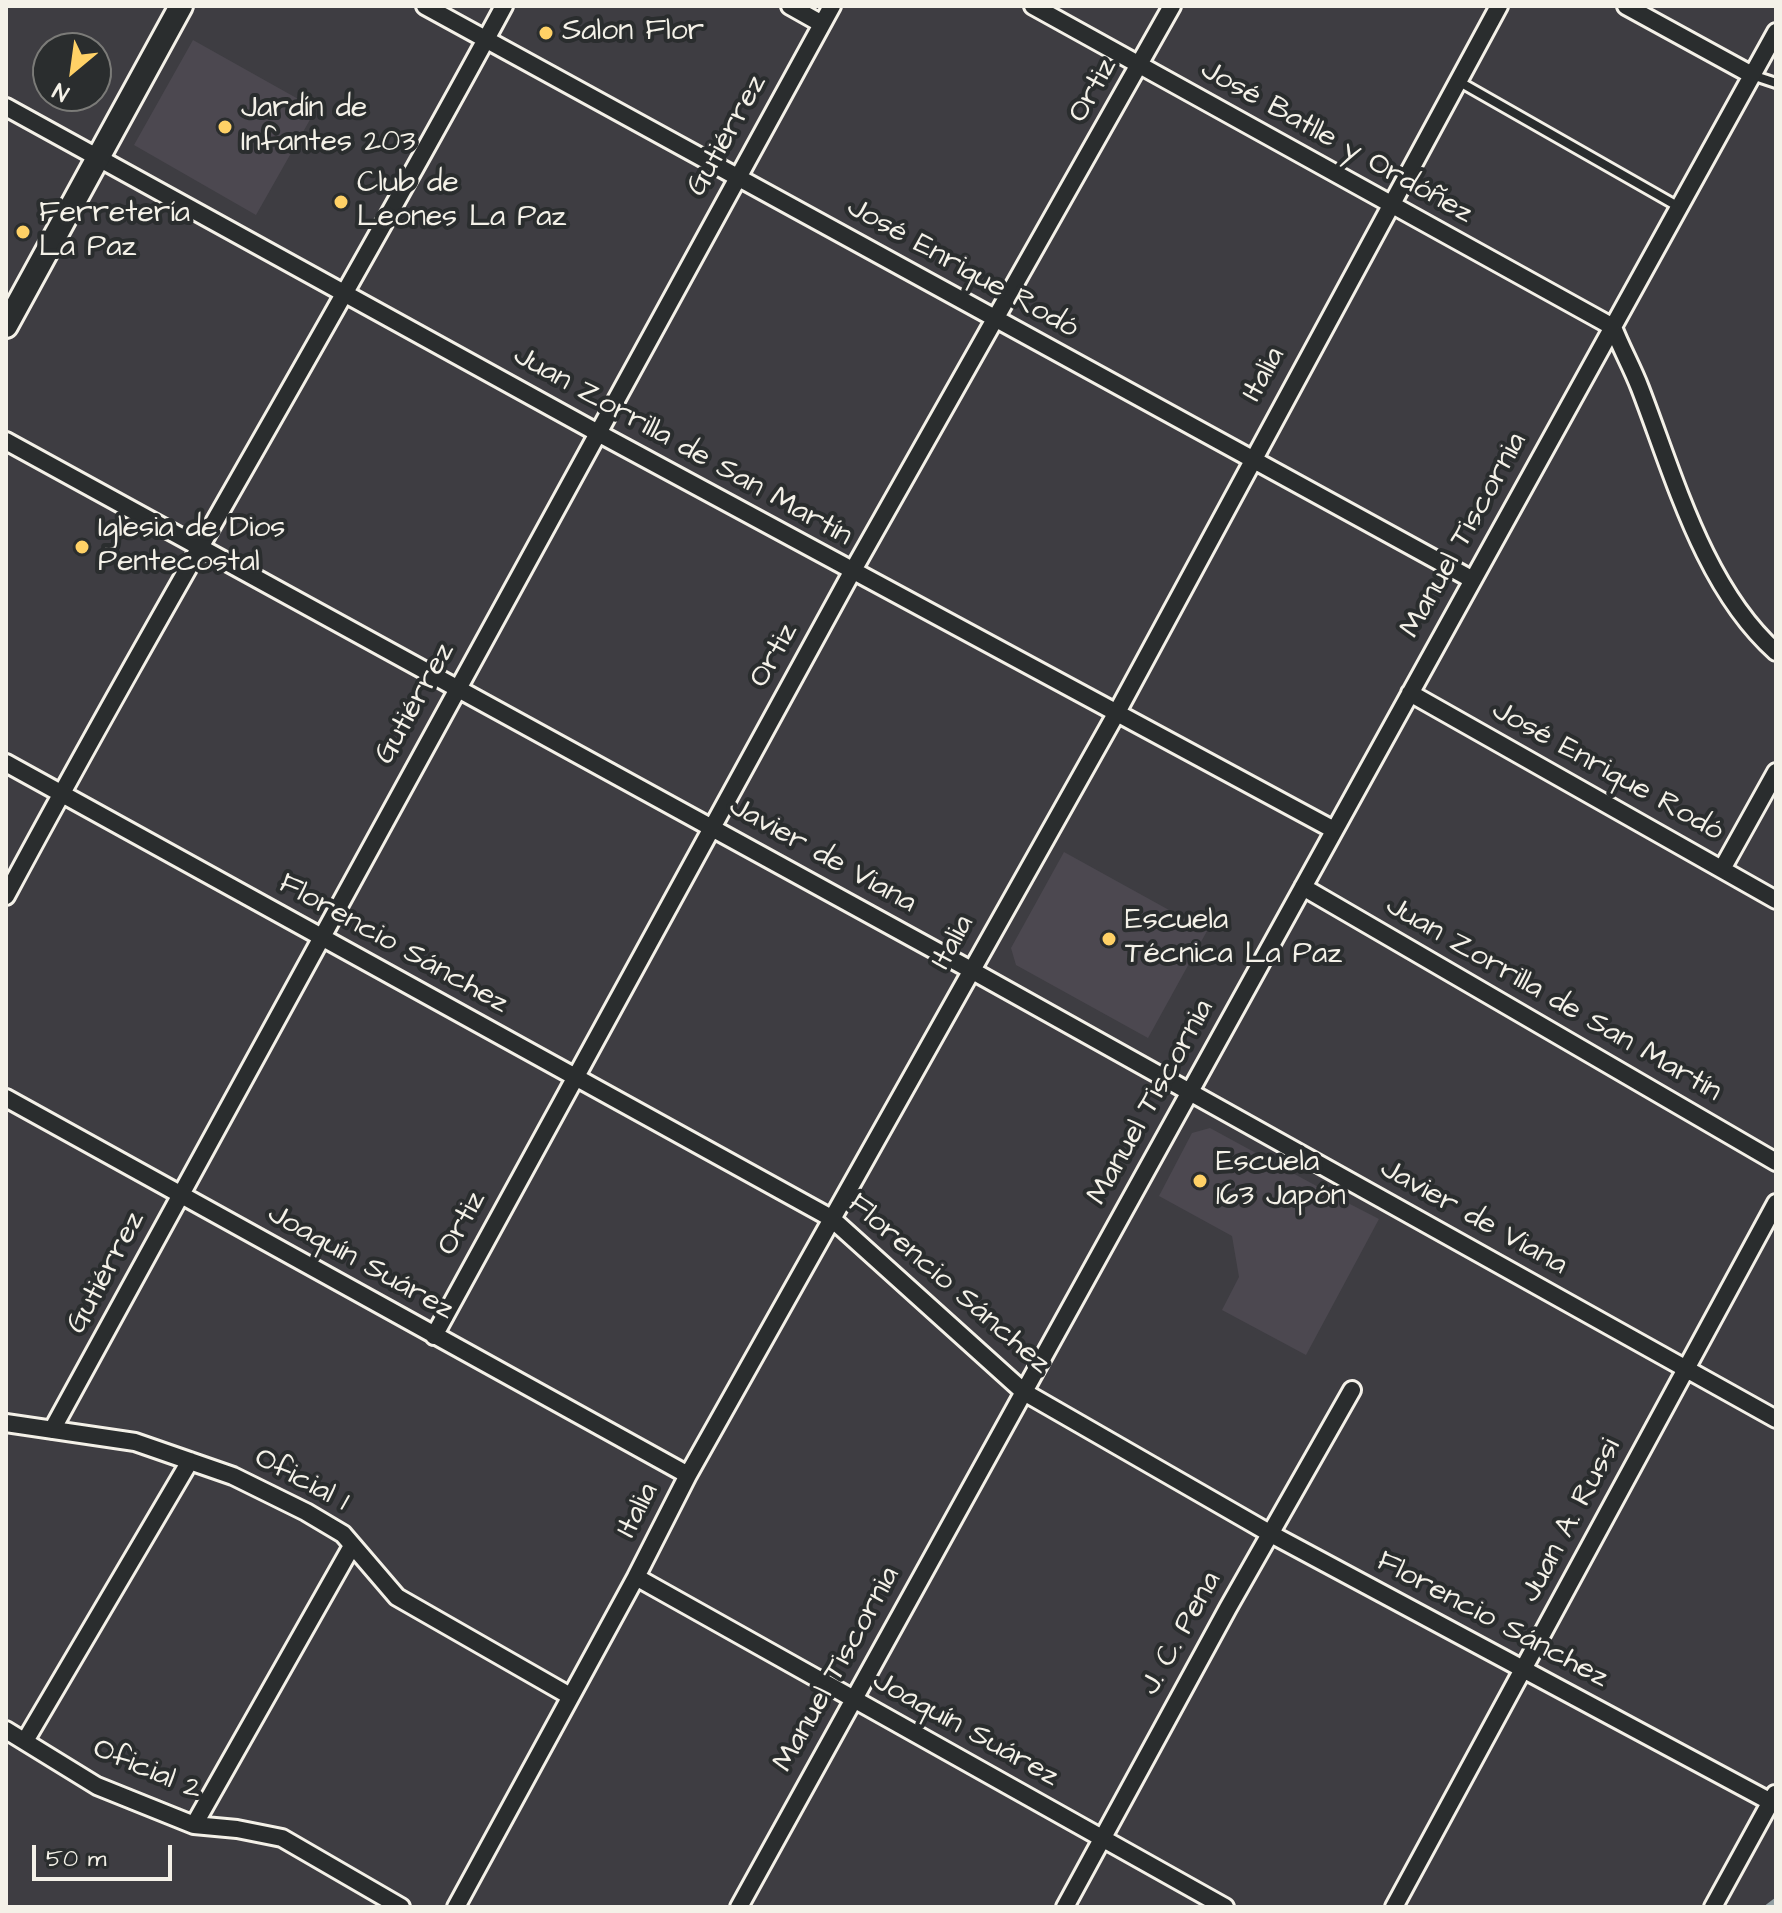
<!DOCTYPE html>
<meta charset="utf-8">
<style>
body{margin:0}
#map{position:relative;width:1782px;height:1913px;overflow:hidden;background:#3e3d42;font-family:"Architects Daughter",sans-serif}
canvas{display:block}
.frame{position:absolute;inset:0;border:8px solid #f4f1e8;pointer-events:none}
.north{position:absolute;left:32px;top:32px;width:80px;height:80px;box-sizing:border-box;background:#2a2d2e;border:2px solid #7b7b78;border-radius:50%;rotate:209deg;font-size:22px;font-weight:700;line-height:32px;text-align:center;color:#f4f1e8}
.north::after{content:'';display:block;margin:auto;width:28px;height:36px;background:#ffd166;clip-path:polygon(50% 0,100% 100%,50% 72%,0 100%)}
.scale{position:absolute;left:32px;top:1845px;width:140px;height:36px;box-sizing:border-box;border:4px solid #f4f1e8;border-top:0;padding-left:10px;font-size:24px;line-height:28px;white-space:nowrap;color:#f4f1e8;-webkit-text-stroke:6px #2a2d2e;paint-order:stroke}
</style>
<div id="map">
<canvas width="1782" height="1913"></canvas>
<div class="frame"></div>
<div class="north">N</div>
<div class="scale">50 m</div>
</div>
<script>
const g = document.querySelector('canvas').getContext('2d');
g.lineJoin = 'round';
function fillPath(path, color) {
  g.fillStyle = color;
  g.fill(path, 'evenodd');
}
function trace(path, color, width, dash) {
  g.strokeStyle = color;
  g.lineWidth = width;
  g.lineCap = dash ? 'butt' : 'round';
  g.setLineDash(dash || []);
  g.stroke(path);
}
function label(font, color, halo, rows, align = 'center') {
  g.font = font + ' "Architects Daughter",sans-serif';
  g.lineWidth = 8;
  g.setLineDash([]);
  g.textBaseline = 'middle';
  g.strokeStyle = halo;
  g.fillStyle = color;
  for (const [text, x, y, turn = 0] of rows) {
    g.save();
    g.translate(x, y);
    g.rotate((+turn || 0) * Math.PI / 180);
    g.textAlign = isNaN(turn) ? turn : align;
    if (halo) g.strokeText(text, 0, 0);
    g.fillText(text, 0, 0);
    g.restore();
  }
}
fillPath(new Path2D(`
 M 193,40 L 316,109 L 256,215 L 134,145 Z
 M 1064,852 L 1207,931 L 1148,1038 L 1016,965 L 1011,948 Z
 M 1210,1128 L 1333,1195 L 1346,1194 L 1346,1202 L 1379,1219 L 1306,1355 L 1222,1310 L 1239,1277 L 1232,1236 L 1159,1196 L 1192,1133 Z`), '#4c4850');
trace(new Path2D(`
 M 1768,1907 L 1776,1901`), '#919fa2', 6);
const lane = new Path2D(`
 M 1752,75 L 1776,83
 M 1458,81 L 1679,207`);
const street = new Path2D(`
 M 425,6 L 1473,580
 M 790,6 L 822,24
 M 1033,6 L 1613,327 C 1621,348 1632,367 1640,388 C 1674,476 1704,588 1776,652
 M 1626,6 L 1752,75
 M 6,107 L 598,433 L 1334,830
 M 6,441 L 971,970 L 1776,1419
 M 1410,693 L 1776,900
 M 6,763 L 831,1218 L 1024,1392 L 1271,1534 L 1771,1802
 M 1722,869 L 1776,772
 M 1303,887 L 1776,1162
 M 6,896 C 167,596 343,305 504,6
 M 6,1098 L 688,1475
 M 434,1336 L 852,572 L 1172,6
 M 6,1423 L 135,1442 L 233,1476 L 306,1512 L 343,1534 L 397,1597 L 570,1696
 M 52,1430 L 832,6
 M 636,1577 L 1225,1907
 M 6,1730 L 97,1786 L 194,1825 L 237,1829 L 282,1838 L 401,1907
 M 25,1741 L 190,1461
 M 194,1825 L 352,1546
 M 456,1907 L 636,1577 L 688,1475 L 1116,714 L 1499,6
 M 739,1907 L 1776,32
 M 1065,1907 L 1228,1608 L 1352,1390
 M 1394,1907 L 1776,1203
 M 1713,1907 L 1775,1794`);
const secondary = new Path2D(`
 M 6,326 L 181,6`);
trace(lane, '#f4f1e8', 14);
trace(street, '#f4f1e8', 22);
trace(secondary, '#f4f1e8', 28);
trace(lane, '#2a2d2e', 8);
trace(street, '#2a2d2e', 16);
trace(secondary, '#2a2d2e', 22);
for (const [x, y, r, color] of [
 [546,33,8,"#ffd166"],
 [225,127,8,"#ffd166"],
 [341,202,8,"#ffd166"],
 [23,232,8,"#ffd166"],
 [82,547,8,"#ffd166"],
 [1109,939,8,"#ffd166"],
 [1200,1181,8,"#ffd166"]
]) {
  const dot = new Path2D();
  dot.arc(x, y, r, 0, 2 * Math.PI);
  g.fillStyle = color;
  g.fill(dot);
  trace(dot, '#2a2d2e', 3);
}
label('30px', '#f4f1e8', '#2a2d2e', [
 ["Salon Flor",562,33],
 ["Jardín de",241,110],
 ["Infantes 203",241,144],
 ["Club de",357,185],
 ["Leones La Paz",357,219],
 ["Ferretería",39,215],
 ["La Paz",39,249],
 ["Iglesia de Dios",98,530],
 ["Pentecostal",98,564],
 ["Escuela",1125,922],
 ["Técnica La Paz",1125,956],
 ["Escuela",1216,1164],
 ["163 Japón",1216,1198]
], 'left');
label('30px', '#f4f1e8', '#2a2d2e', [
 ["Ortiz",1094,91,-61],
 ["Gutiérrez",728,136,-61],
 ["José Batlle y Ordóñez",1336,143,29],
 ["José Enrique Rodó",962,269,29],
 ["Italia",1265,375,-61],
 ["Juan Zorrilla de San Martín",682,447,29],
 ["Manuel Tiscornia",1465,536,-61],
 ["Ortiz",775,656,-61],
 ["Gutiérrez",416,704,-61],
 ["José Enrique Rodó",1607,772,29],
 ["Javier de Viana",822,856,29],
 ["Italia",954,943,-61],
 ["Florencio Sánchez",393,945,29],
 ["Juan Zorrilla de San Martín",1553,1000,30],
 ["Manuel Tiscornia",1152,1103,-61],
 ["Javier de Viana",1473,1218,29],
 ["Ortiz",463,1224,-61],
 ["Joaquín Suárez",360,1263,29],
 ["Gutiérrez",107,1273,-62],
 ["Florencio Sánchez",948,1285,41],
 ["Oficial 1",301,1481,28],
 ["Italia",639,1511,-63],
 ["Juan A. Russi",1572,1521,-62],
 ["Florencio Sánchez",1492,1621,28],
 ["J. C. Pena",1182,1634,-61],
 ["Manuel Tiscornia",838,1670,-61],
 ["Joaquín Suárez",965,1730,29],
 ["Oficial 2",147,1771,23]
]);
</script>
